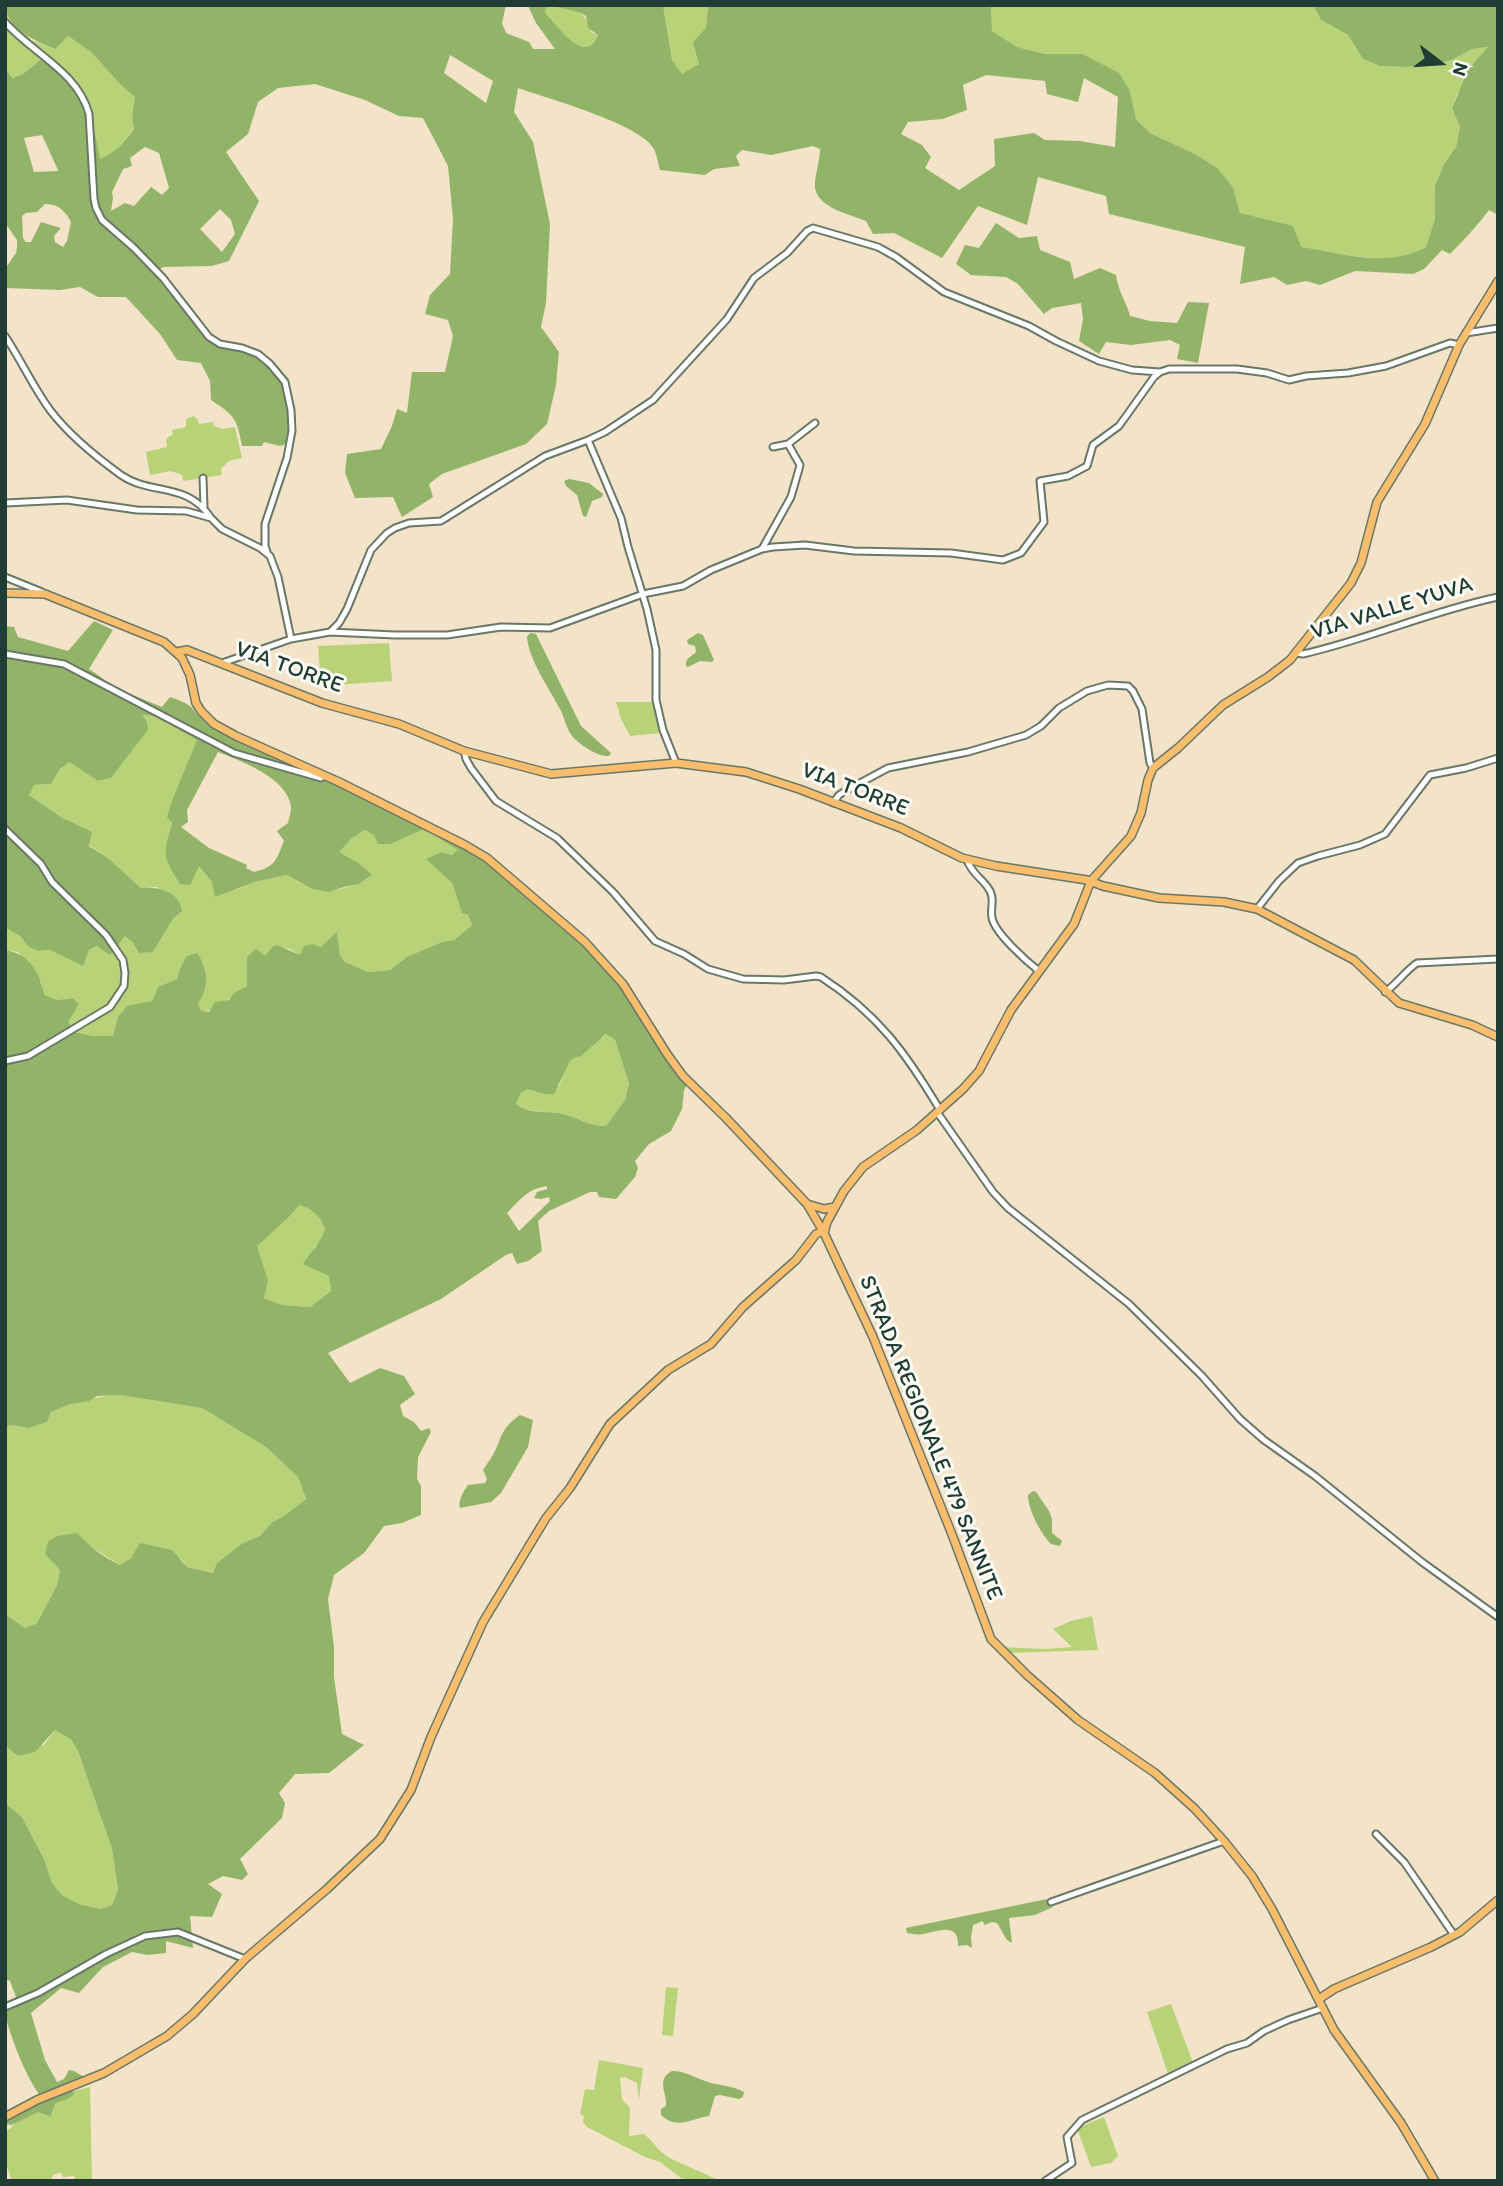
<!DOCTYPE html>
<style>
body{margin:0}
#map{position:relative;width:1503px;height:2186px;overflow:hidden;background:#f3e3c8;font-family:Itim,sans-serif}
canvas{display:block}
.frame{position:absolute;inset:0;border:7px solid #1f3d34;pointer-events:none}
.north{position:absolute;left:1405px;top:28px;width:70px;height:70px;-webkit-text-stroke:5px #fdfcf7;paint-order:stroke;rotate:107deg;font-size:19px;font-weight:700;line-height:28px;text-align:center;color:#1f3d34}
.north::after{content:'';display:block;margin:auto;width:24px;height:32px;background:#1f3d34;clip-path:polygon(50% 0,100% 100%,50% 72%,0 100%)}
</style>
<div id="map">
<canvas width="1503" height="2186"></canvas>
<div class="frame"></div>
<div class="north">N</div>
</div>
<script>
const g = document.querySelector('canvas').getContext('2d');
g.lineJoin = 'round';
function fillPath(path, color) {
  g.fillStyle = color;
  g.fill(path, 'evenodd');
}
function trace(path, color, width, dash) {
  g.strokeStyle = color;
  g.lineWidth = width;
  g.lineCap = dash ? 'butt' : 'round';
  g.setLineDash(dash || []);
  g.stroke(path);
}
function label(font, color, halo, rows, align = 'center') {
  g.font = font + ' Itim,sans-serif';
  g.lineWidth = 6;
  g.setLineDash([]);
  g.textBaseline = 'middle';
  g.strokeStyle = halo;
  g.fillStyle = color;
  for (const [text, x, y, turn = 0] of rows) {
    g.save();
    g.translate(x, y);
    g.rotate((+turn || 0) * Math.PI / 180);
    g.textAlign = isNaN(turn) ? turn : align;
    if (halo) g.strokeText(text, 0, 0);
    g.fillText(text, 0, 0);
    g.restore();
  }
}
fillPath(new Path2D(`
 M 551,5 C 574,12 584,6 591,32 L 598,35 C 586,67 558,26 547,15 L 545,11 L 547,6 Z
 M 663,5 L 708,5 L 706,28 L 699,64 L 682,75 L 672,60 Z
 M 991,5 L 1313,5 L 1321,20 L 1348,35 L 1363,59 L 1380,66 L 1404,67 L 1431,65 L 1452,60 L 1472,49 L 1489,47 L 1458,92 L 1452,107 L 1460,127 L 1456,147 L 1444,164 L 1435,186 L 1435,219 L 1426,247 L 1412,255 L 1386,259 L 1352,256 L 1300,247 L 1240,213 L 1233,187 L 1195,154 L 1150,133 L 1136,119 L 1130,91 L 1082,54 L 1045,54 L 1017,47 L 992,31 Z
 M 5,10 L 31,40 L 54,49 L 68,36 L 91,52 L 119,83 L 136,97 L 132,118 L 134,128 C 124,143 115,152 100,160 L 89,101 L 74,80 L 56,62 L 40,60 L 23,74 L 13,78 L 5,70 Z
 M 193,416 L 197,419 L 199,424 L 213,422 L 214,426 L 223,429 L 235,427 L 242,458 L 229,461 L 221,469 L 222,475 L 183,481 L 182,475 L 171,471 L 150,475 L 146,452 L 167,447 L 166,439 L 173,434 L 172,430 L 186,427 L 186,419 Z
 M 389,643 L 392,681 L 321,686 L 318,646 Z
 M 616,702 L 654,702 L 661,733 L 630,736 L 621,719 Z
 M 140,715 L 155,716 L 198,740 L 173,798 L 172,822 L 168,837 L 199,865 L 212,882 L 235,890 L 255,882 L 286,875 L 298,882 L 329,892 L 359,884 L 371,876 L 360,864 L 338,852 L 351,839 L 365,830 L 391,844 L 424,829 L 459,850 L 450,855 L 441,852 L 427,859 L 452,883 L 462,913 L 468,915 L 472,925 L 454,940 L 442,942 L 408,957 L 390,970 L 368,972 L 345,962 L 340,955 L 337,933 L 321,948 L 312,944 L 301,956 L 290,949 L 272,947 L 265,956 L 247,958 L 247,986 C 232,994 219,1012 201,1012 L 198,1004 C 207,989 208,978 203,962 L 181,966 L 177,979 L 158,987 L 152,1001 L 137,1006 L 118,1017 L 113,1036 L 93,1036 L 74,1032 L 67,1022 L 79,1004 L 73,998 L 57,1000 L 45,995 L 41,982 L 18,952 L 5,950 L 5,928 L 20,936 L 23,940 L 39,951 L 50,950 L 82,965 L 89,950 L 125,936 L 133,943 L 139,952 L 153,952 L 173,919 L 182,911 L 157,887 L 141,888 L 108,858 L 89,845 L 91,832 L 61,817 L 29,795 L 33,785 L 51,784 L 60,769 L 69,762 L 98,781 L 111,778 L 148,730 Z
 M 607,1034 L 615,1040 L 629,1083 L 625,1100 L 606,1126 C 585,1126 576,1116 558,1113 C 542,1111 530,1113 516,1104 L 521,1093 L 527,1089 L 544,1094 L 559,1086 L 569,1061 Z
 M 299,1205 C 313,1209 320,1216 325,1229 L 321,1242 L 314,1247 L 329,1276 L 331,1291 L 310,1307 L 282,1305 L 264,1298 L 256,1246 L 289,1217 Z
 M 120,1395 L 202,1408 L 266,1447 L 298,1477 L 306,1499 L 284,1516 L 271,1523 L 260,1536 L 243,1543 L 232,1551 L 217,1563 L 214,1573 L 187,1567 L 181,1559 L 140,1544 L 131,1558 L 120,1565 L 87,1544 L 77,1533 L 57,1565 L 60,1570 L 57,1585 L 37,1623 L 25,1628 L 5,1614 L 5,1427 L 10,1425 L 29,1428 L 47,1422 L 51,1412 C 74,1402 96,1396 120,1395 Z
 M 1092,1616 L 1098,1650 L 1007,1653 L 1000,1647 L 1045,1649 L 1072,1647 L 1053,1629 L 1071,1621 Z
 M 55,1730 L 71,1738 L 78,1751 L 112,1849 L 118,1891 L 112,1905 L 100,1909 L 79,1904 L 62,1895 L 52,1883 L 45,1861 L 22,1817 L 5,1803 L 5,1739 L 8,1748 L 44,1745 Z
 M 666,1987 L 678,1988 L 673,2036 L 662,2035 Z
 M 1171,2004 L 1193,2063 L 1169,2076 L 1147,2012 Z
 M 599,2060 L 643,2068 L 639,2100 L 637,2083 L 625,2077 L 620,2078 L 622,2099 L 630,2108 L 629,2136 L 644,2134 C 653,2141 658,2151 668,2157 C 685,2166 703,2172 719,2181 L 696,2181 L 681,2178 L 660,2162 L 645,2157 L 587,2127 L 583,2122 L 584,2116 L 580,2114 L 585,2089 L 594,2090 Z
 M 90,2087 L 92,2181 L 75,2181 L 74,2176 L 63,2177 L 61,2173 L 54,2174 L 50,2181 L 12,2181 L 5,2161 L 6,2132 L 17,2122 L 38,2112 L 46,2116 L 52,2114 C 54,2102 63,2099 74,2094 L 74,2091 Z
 M 1104,2117 L 1118,2156 L 1111,2163 L 1091,2167 L 1077,2128 Z`), '#b8d277');
fillPath(new Path2D(`
 M 5,5 L 506,5 L 502,23 L 506,33 L 529,42 L 533,49 L 555,49 L 536,23 L 528,6 L 510,5 L 663,5 L 672,60 L 682,74 L 699,64 L 693,42 L 706,28 L 708,5 L 991,5 L 992,31 L 1017,47 L 1045,54 L 1082,54 L 1119,73 L 1130,91 L 1136,119 L 1150,133 L 1195,154 L 1217,168 L 1233,187 L 1240,213 L 1293,226 L 1301,247 C 1343,253 1387,269 1426,247 L 1435,219 L 1435,186 L 1444,164 L 1456,147 L 1460,127 L 1452,108 L 1468,70 L 1488,47 L 1472,49 L 1452,60 L 1431,65 L 1404,67 L 1380,66 L 1363,59 L 1348,35 L 1321,20 L 1313,5 L 1498,5 L 1498,215 L 1489,210 C 1477,226 1464,240 1450,254 L 1442,250 L 1424,269 L 1413,274 L 1355,271 L 1320,285 L 1306,281 L 1287,285 L 1274,277 L 1240,284 L 1245,247 L 1109,214 L 1106,196 L 1038,177 L 1027,225 L 978,206 L 942,258 L 894,233 L 873,234 L 866,221 C 850,214 819,209 815,188 C 814,178 820,161 820,149 L 813,146 L 771,155 L 742,150 L 736,156 L 740,166 L 714,169 L 705,175 L 660,170 C 658,164 657,155 654,149 C 641,124 546,98 518,88 L 514,112 L 533,142 L 550,224 L 546,303 L 541,327 L 559,352 L 556,385 L 547,424 L 526,444 L 442,474 L 429,484 L 433,497 L 402,517 L 393,497 L 355,498 L 345,473 L 347,454 L 381,449 L 392,426 L 397,409 L 407,413 L 412,372 L 445,372 L 453,336 L 448,320 L 425,314 L 430,295 L 450,274 L 453,219 L 448,166 L 423,118 L 399,116 L 365,100 L 315,84 L 278,88 L 258,102 L 248,134 L 226,152 L 259,201 L 229,261 L 212,266 L 163,267 L 157,271 L 214,341 L 258,354 L 287,388 L 291,442 L 280,446 L 264,442 L 262,446 L 242,446 C 237,418 234,415 211,400 L 210,381 L 201,363 L 177,360 L 160,334 L 126,297 L 98,297 L 80,287 L 60,290 L 5,288 L 5,269 L 16,253 L 17,247 L 17,240 L 5,223 L 5,70 L 13,78 L 23,74 L 40,60 L 56,62 L 80,88 L 89,101 L 100,159 C 116,152 124,143 134,129 L 132,118 L 135,97 L 119,83 L 91,52 L 68,36 L 55,49 C 36,42 7,28 5,5 ZM 551,5 C 562,10 576,9 586,16 L 588,28 L 598,35 C 586,67 558,26 547,15 L 545,11 L 547,7 ZM 450,55 L 493,81 L 486,103 L 444,73 ZM 986,75 L 1045,81 L 1047,94 L 1078,102 L 1084,78 L 1118,97 L 1115,147 L 1080,141 L 1045,140 L 1034,133 L 994,139 L 995,166 L 959,190 L 925,168 L 931,157 L 922,145 L 901,134 L 908,122 L 943,119 L 967,110 L 963,85 ZM 42,135 L 58,170 L 58,171 L 34,172 L 24,138 ZM 145,147 L 159,153 L 169,188 L 162,195 L 151,187 L 134,206 L 125,203 L 111,211 L 113,198 L 112,192 L 123,169 L 132,166 L 130,158 ZM 45,204 C 58,203 66,212 71,222 L 67,241 L 63,247 L 55,242 L 54,236 L 61,228 L 41,222 L 31,242 L 26,242 L 23,238 L 22,216 L 26,213 L 37,212 ZM 220,209 L 231,220 L 235,234 L 222,252 L 200,229 Z
 M 996,223 L 1019,238 L 1037,236 L 1040,250 L 1070,262 L 1074,279 L 1100,268 L 1116,275 C 1118,291 1126,301 1130,316 L 1150,321 L 1177,323 L 1188,302 L 1209,303 L 1198,363 L 1177,359 L 1180,345 L 1170,340 L 1131,345 L 1106,342 L 1099,354 L 1079,341 L 1083,319 L 1081,303 L 1052,308 L 1044,314 L 1018,284 L 1006,277 L 971,275 L 956,264 L 965,245 L 979,248 Z
 M 569,479 L 589,483 L 603,494 L 602,497 L 592,501 L 586,517 L 583,516 L 577,495 L 566,486 L 564,481 Z
 M 94,621 L 113,630 L 89,669 L 118,689 L 162,707 L 170,697 C 181,701 192,704 197,715 L 201,711 L 214,724 L 465,845 L 556,915 L 623,984 L 688,1082 L 684,1091 L 682,1109 L 671,1131 L 649,1144 L 635,1161 L 638,1168 L 635,1177 L 616,1199 L 599,1197 L 597,1192 L 590,1192 L 549,1211 L 538,1221 L 542,1251 L 528,1261 L 517,1264 L 512,1253 L 506,1255 L 441,1299 L 328,1353 L 350,1383 L 380,1368 L 404,1376 L 415,1394 L 400,1405 L 403,1416 L 414,1422 L 421,1431 L 429,1428 L 431,1432 L 418,1457 L 417,1479 L 421,1486 L 421,1515 L 402,1523 L 384,1526 L 364,1553 L 334,1575 L 328,1599 L 334,1647 L 334,1677 L 342,1734 L 364,1745 L 329,1773 L 295,1774 L 279,1793 L 285,1803 L 282,1818 L 240,1859 L 248,1874 L 242,1880 L 223,1876 L 208,1884 L 222,1894 L 212,1917 L 190,1916 L 193,1948 L 166,1941 L 166,1953 L 147,1955 L 132,1952 L 103,1967 L 79,1993 L 61,1988 L 31,2013 L 45,2060 L 57,2082 L 64,2079 L 69,2070 L 74,2071 L 86,2078 L 40,2096 C 25,2074 15,2048 7,2022 L 5,2021 L 5,2003 L 11,2002 L 16,1997 L 10,1981 L 5,1979 L 5,1803 L 22,1817 L 45,1861 L 52,1883 L 62,1895 L 79,1904 L 100,1909 L 112,1905 L 118,1890 L 112,1849 L 78,1751 L 71,1739 L 55,1730 L 35,1752 L 18,1756 L 8,1748 L 5,1739 L 5,1614 L 25,1628 L 37,1623 L 57,1585 L 60,1570 L 45,1554 L 48,1542 L 57,1536 L 77,1533 C 89,1546 103,1557 120,1565 L 131,1558 L 140,1543 L 172,1550 L 187,1567 L 213,1573 L 217,1563 L 232,1551 L 243,1543 L 260,1536 L 271,1523 L 284,1516 L 306,1499 L 298,1477 L 266,1447 L 202,1408 L 120,1395 L 97,1396 L 89,1401 L 71,1404 L 51,1412 L 47,1422 L 29,1428 L 10,1425 L 5,1427 L 5,950 C 31,954 38,972 45,995 L 57,1000 L 73,998 L 79,1004 L 68,1022 L 74,1032 L 93,1036 L 113,1036 L 118,1017 L 127,1006 L 152,1001 L 158,987 L 177,979 L 181,966 L 187,956 L 197,953 C 209,970 209,987 198,1004 L 201,1011 L 209,1012 L 215,1002 L 229,1000 L 234,993 L 247,986 L 247,957 L 256,949 L 265,956 L 272,947 L 277,945 L 300,955 L 304,946 L 312,944 L 321,947 L 337,932 L 340,955 L 345,962 L 368,972 L 390,970 L 407,957 L 442,942 L 454,940 L 472,925 L 468,915 L 462,913 L 452,883 L 426,859 L 441,852 L 451,855 L 458,850 L 424,829 L 391,844 L 378,844 L 374,835 L 365,830 L 351,839 L 339,852 L 360,864 L 372,875 L 359,884 L 344,887 L 329,892 L 313,889 L 286,875 L 255,882 L 215,897 L 212,882 L 199,866 L 190,885 L 180,884 C 162,856 163,854 172,823 L 167,817 L 173,798 L 197,740 L 155,716 L 142,715 L 147,722 L 148,730 L 111,778 L 98,781 L 69,762 L 60,769 L 51,784 L 34,785 L 29,795 L 61,817 L 92,832 L 89,846 L 108,858 L 141,888 C 159,887 179,891 182,911 L 173,919 L 153,952 L 139,953 L 133,943 L 125,936 L 110,955 L 97,946 L 89,950 L 83,966 L 50,950 L 39,951 L 29,947 L 20,936 L 5,928 L 5,626 L 14,627 L 18,637 L 68,651 ZM 218,752 C 241,761 288,778 291,807 C 291,812 289,819 288,823 L 277,831 L 284,841 C 276,861 275,867 254,872 L 246,868 L 247,865 L 209,848 L 181,827 L 188,822 L 187,810 ZM 606,1034 L 615,1040 L 629,1083 L 625,1100 L 606,1126 C 585,1126 577,1116 558,1113 C 542,1111 530,1114 516,1104 L 521,1093 L 527,1089 L 544,1094 L 554,1094 L 570,1061 L 574,1058 L 581,1056 ZM 547,1186 L 547,1189 L 537,1192 L 534,1198 L 540,1199 L 549,1197 L 550,1201 L 519,1231 L 507,1213 C 521,1199 527,1189 547,1186 ZM 299,1205 C 313,1209 320,1216 325,1229 C 321,1243 311,1251 303,1264 L 329,1276 L 331,1291 L 310,1307 L 282,1305 L 264,1298 L 268,1281 L 257,1246 L 289,1217 Z
 M 530,633 L 536,634 L 581,726 L 611,753 L 609,756 C 598,757 580,745 572,736 C 566,728 565,719 561,711 C 550,689 529,661 527,637 Z
 M 698,633 L 703,635 L 714,660 L 712,662 L 700,661 L 688,667 L 686,666 C 685,658 691,657 696,652 L 695,646 L 688,644 L 687,640 Z
 M 520,1415 L 533,1420 L 528,1447 L 501,1493 L 491,1502 L 460,1508 C 458,1500 463,1492 468,1485 L 485,1483 L 487,1479 L 483,1470 C 486,1465 490,1460 493,1455 C 503,1436 500,1429 520,1415 Z
 M 1033,1491 L 1036,1492 L 1049,1511 L 1052,1519 L 1052,1533 L 1062,1541 L 1060,1546 L 1051,1544 C 1041,1534 1028,1510 1028,1495 Z
 M 1047,1899 L 1049,1905 L 1053,1907 L 1035,1915 L 1009,1918 L 1012,1943 L 1007,1940 L 997,1923 L 992,1922 L 984,1925 L 983,1921 L 973,1925 L 971,1937 L 972,1948 L 967,1945 L 958,1946 C 959,1923 940,1930 924,1934 C 919,1935 913,1934 907,1933 L 906,1928 Z
 M 672,2071 C 686,2071 697,2079 711,2083 C 723,2086 733,2086 744,2092 L 743,2097 L 739,2099 L 720,2095 L 715,2096 L 709,2116 C 691,2119 677,2130 661,2115 L 661,2109 L 666,2106 C 668,2094 655,2080 672,2071 Z
 M 73,2089 L 74,2094 C 68,2101 63,2099 57,2103 C 53,2106 53,2113 50,2117 L 38,2112 L 12,2125 L 5,2124 L 5,2119 L 17,2111 Z`), '#92b468');
const minor = new Path2D(`
 M 5,22 C 32,53 78,72 89,114 L 94,199 L 96,208 L 102,220 L 134,248 L 163,278 L 209,337 L 220,344 L 242,348 L 258,354 L 270,364 L 285,382 L 291,410 L 292,431 L 287,458 L 265,524 L 265,546 L 267,552
 M 1466,333 L 1498,328
 M 5,336 C 21,360 33,387 50,410 C 69,435 96,457 121,475 C 151,496 187,481 211,518
 M 588,440 L 621,518 L 628,547 L 647,609 L 656,650 L 656,700 L 663,730 L 676,763
 M 773,447 L 788,444 L 815,423
 M 203,478 L 204,507
 M 5,503 L 67,500 L 137,510 L 186,511 L 211,518 L 222,529 L 260,548 L 270,556 L 278,577 L 291,639
 M 762,549 L 791,497 L 799,469 L 800,465 L 788,444
 M 5,577 L 42,592
 M 330,632 L 395,635 L 447,635 L 501,627 L 550,628 L 643,594 L 683,586 L 711,570 L 762,549 L 773,547 L 805,545 L 854,551 L 951,553 L 1003,560 L 1021,553 L 1044,522 L 1040,481 L 1068,476 L 1087,466 L 1093,445 L 1119,426 L 1154,377 L 1160,372
 M 1296,653 L 1303,654 C 1369,639 1431,611 1498,597
 M 5,654 L 64,664 L 234,753 L 321,778 L 323,775
 M 222,663 L 291,639 L 330,632 L 339,623 L 347,609 L 371,550 L 387,533 L 395,528 L 409,523 L 441,521 L 545,456 L 588,440 L 605,432 L 653,400 L 727,319 L 754,278 L 787,253 L 807,231 L 813,228 L 878,247 L 896,257 L 944,292 L 1029,326 L 1056,341 L 1099,361 L 1132,370 L 1160,372 L 1169,369 L 1237,369 L 1267,373 L 1289,380 L 1306,376 L 1348,373 L 1386,366 L 1450,343 L 1459,345
 M 464,751 L 466,759 L 471,768 L 496,801 L 557,838 L 613,892 L 655,941 L 684,954 L 708,969 L 743,979 L 784,980 L 816,976 L 821,977 C 878,1014 906,1053 940,1110
 M 833,803 L 839,795 L 847,790 L 888,768 L 968,752 L 1026,735 L 1041,726 L 1059,708 L 1087,691 L 1108,685 L 1128,686 L 1133,691 L 1142,709 L 1150,763 L 1153,768
 M 5,829 L 41,864 L 52,882 L 106,935 L 123,960 L 125,973 L 124,986 L 110,1007 L 28,1056 L 5,1061
 M 967,860 C 973,876 983,878 990,891 C 995,900 990,908 992,918 C 995,933 1026,961 1039,971
 M 1257,909 L 1279,881 L 1298,863 L 1318,856 L 1360,845 L 1385,834 L 1430,775 L 1466,768 L 1498,758
 M 1385,992 C 1397,984 1405,971 1417,963 L 1498,959
 M 937,1112 L 993,1192 L 1008,1208 L 1129,1304 L 1202,1376 L 1240,1419 L 1264,1440 L 1315,1476 L 1422,1562 L 1498,1617
 M 1376,1834 L 1404,1862 L 1454,1935
 M 1051,1902 L 1224,1841
 M 5,2007 L 38,1993 L 106,1954 L 145,1936 L 178,1932 L 245,1959
 M 1045,2181 L 1072,2163 L 1067,2137 L 1082,2120 L 1227,2049 L 1247,2043 L 1264,2031 L 1288,2020 L 1323,2008`);
const major = new Path2D(`
 M 5,593 L 45,594 L 164,642 L 182,658 L 190,675 L 196,703 L 201,711 L 214,724 L 236,736 L 339,782 L 465,845 L 487,858 L 585,942 L 623,984 L 667,1054 L 683,1076 L 726,1118 L 807,1204 L 824,1209 L 835,1207
 M 177,652 L 187,650 L 322,703 L 399,724 L 464,751 L 551,774 L 676,763 L 746,772 L 799,789 L 901,828 L 962,858 L 996,866 L 1087,880 L 1103,886 L 1159,898 L 1224,902 L 1257,909 L 1354,960 L 1399,1003 L 1472,1025 L 1498,1037
 M 1319,1999 L 1334,1989 L 1431,1947 L 1460,1932 L 1498,1900
 M 5,2117 L 37,2100 L 104,2073 L 167,2036 L 193,2014 L 245,1959 L 327,1889 L 380,1839 L 411,1790 L 431,1737 L 483,1622 L 546,1518 L 570,1488 L 610,1424 L 668,1370 L 711,1344 L 743,1307 L 796,1260 L 816,1234 L 825,1230 L 820,1226 L 807,1204
 M 1435,2181 L 1401,2123 L 1334,2030 L 1272,1909 L 1252,1876 L 1224,1841 L 1195,1809 L 1155,1773 L 1078,1720 L 1027,1675 L 991,1639 L 953,1537 L 873,1337 L 824,1233 L 827,1222 L 844,1191 L 863,1167 L 917,1130 L 963,1089 L 979,1071 L 1011,1010 L 1074,924 L 1091,881 L 1131,836 L 1141,813 L 1148,780 L 1153,768 L 1178,748 L 1223,705 L 1268,677 L 1290,660 L 1351,583 L 1361,563 L 1377,502 L 1425,424 L 1459,345 L 1498,281`);
trace(minor, '#697768', 9);
trace(major, '#697768', 10);
trace(minor, '#fff', 5);
trace(major, '#f9be6d', 7);
label('23px', '#1f3d34', '#fdfcf7', [
 ["VIA VALLE YUVA",1392,609,-17],
 ["VIA TORRE",289,668,20],
 ["VIA TORRE",855,790,21],
 ["STRADA REGIONALE 479 SANNITE",930,1438,68]
]);
</script>
